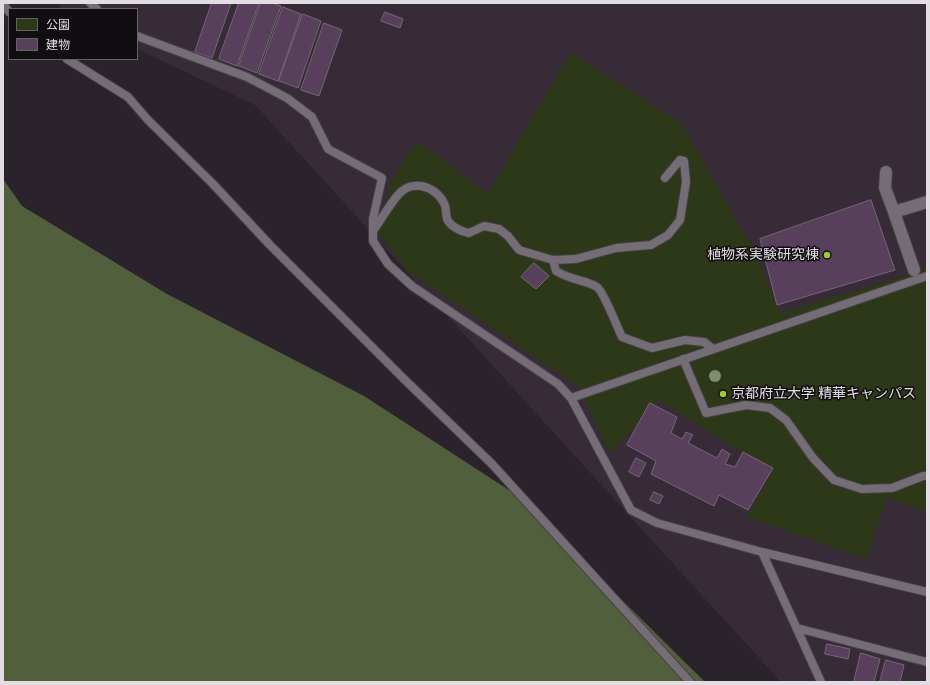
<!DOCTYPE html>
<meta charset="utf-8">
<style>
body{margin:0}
#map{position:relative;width:930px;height:685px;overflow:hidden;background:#2a232b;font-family:Signika,"Noto Sans JP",sans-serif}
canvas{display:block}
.frame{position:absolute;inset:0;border:4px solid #e2dde2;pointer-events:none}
.legend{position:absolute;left:8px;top:8px;width:130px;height:52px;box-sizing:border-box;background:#110e11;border:1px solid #656165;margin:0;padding:5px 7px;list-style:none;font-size:12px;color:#e2dde2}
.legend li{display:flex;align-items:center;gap:8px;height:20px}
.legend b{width:20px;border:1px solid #656165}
</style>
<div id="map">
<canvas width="930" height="685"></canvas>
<div class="frame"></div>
<ul class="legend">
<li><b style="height:11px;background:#2c3818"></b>公園</li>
<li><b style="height:11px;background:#583f5b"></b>建物</li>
</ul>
</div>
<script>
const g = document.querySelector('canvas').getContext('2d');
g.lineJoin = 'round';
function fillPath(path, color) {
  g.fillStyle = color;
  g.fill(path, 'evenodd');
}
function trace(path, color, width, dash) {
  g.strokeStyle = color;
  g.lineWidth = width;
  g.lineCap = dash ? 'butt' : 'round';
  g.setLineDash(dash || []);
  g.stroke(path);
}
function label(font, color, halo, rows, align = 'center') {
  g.font = font + ' Signika,"Noto Sans JP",sans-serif';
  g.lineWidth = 3;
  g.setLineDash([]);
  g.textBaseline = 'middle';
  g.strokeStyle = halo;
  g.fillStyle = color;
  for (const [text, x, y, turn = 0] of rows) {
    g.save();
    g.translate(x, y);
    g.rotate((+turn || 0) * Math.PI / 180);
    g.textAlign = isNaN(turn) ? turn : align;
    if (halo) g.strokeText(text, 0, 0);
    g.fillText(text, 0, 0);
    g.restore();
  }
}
fillPath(new Path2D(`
 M 57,3 L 927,3 L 927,682 L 781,682 L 255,105 L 137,49 L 137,9 L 62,9 Z`), '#372b38');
fillPath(new Path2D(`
 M 571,52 L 682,124 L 756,254 L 780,313 L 898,278 L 927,265 L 927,512 L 887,498 L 867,559 L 746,517 L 772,472 L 659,400 L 610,454 L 578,386 L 407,271 L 379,233 L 390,183 L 417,141 L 488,193 Z`), '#2c3818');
fillPath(new Path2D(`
 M 3,179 L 22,206 L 167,294 L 364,396 L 515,494 L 705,682 L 3,682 Z`), '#515f3c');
const building = new Path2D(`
 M 212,3 L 231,3 L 212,58 L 195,52 Z
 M 239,3 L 259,3 L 237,66 L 219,59 Z
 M 261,3 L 272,3 L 281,6 L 257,73 L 239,66 Z
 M 283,7 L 301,14 L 278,81 L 259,74 Z
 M 385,12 L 403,19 L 400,28 L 381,21 Z
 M 303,14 L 321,21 L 298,88 L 279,81 Z
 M 324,23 L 342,30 L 319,96 L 301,90 Z
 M 871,200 L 895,270 L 777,305 L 760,239 Z
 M 534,263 L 549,276 L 536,289 L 521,277 Z
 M 650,403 L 677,417 L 671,433 L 682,439 L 686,432 L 693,435 L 688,443 L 717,458 L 722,449 L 730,454 L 725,464 L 735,467 L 743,452 L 773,468 L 748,510 L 719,495 L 714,506 L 651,474 L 656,461 L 627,445 Z
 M 636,458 L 646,463 L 639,477 L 629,472 Z
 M 654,492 L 663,496 L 659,504 L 650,500 Z
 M 827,644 L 850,649 L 848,659 L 825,654 Z
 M 861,653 L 880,659 L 874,682 L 854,682 Z
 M 886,660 L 904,665 L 900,682 L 880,682 Z`);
fillPath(building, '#583f5b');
trace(building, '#726972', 1);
const service = new Path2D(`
 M 90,3 L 97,9
 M 3,4 L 9,12
 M 137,36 L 247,77 L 287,98 L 312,117 L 328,149 L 382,178 L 373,219 L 373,241 L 388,264 L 412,286 L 558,384 L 571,398 L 631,510 L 657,523 L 762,552 L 821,682
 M 67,59 L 128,97 L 148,120 L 213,184 L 270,245 L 405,380 L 492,464 L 690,682
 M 665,178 L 680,160 L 684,161 L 686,182 L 680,220 L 668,235 L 651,245 L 616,248 L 576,259 L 553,260 L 556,271 C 570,280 586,280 597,287 C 604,292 617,327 622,337 L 652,348 L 685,340 L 704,342 L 713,349
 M 373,231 C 381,220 390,204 398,195 C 411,179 434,185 444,203 C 447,208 445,216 448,221 C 452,227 462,232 469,233 L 484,226 L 499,229 L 508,236 L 519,250 L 553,260
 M 683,359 L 706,413 L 746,405 L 770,408 L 786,420 L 813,458 L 834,480 L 862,489 L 892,488 L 923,476 L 927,476
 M 571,398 L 927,276
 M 762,552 L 927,592
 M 797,628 L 927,662`);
const pedestrian = new Path2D(`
 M 886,172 L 885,188 L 894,212 L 927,202
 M 894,212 L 914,270`);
trace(service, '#453f45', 10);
trace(pedestrian, '#453f45', 14);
trace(service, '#756d76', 8);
trace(pedestrian, '#756d76', 12);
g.fillStyle = '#828d6f';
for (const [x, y] of [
 [715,376]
]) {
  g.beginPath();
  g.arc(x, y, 6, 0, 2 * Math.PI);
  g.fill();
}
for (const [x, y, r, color] of [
 [827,255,4,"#9acb35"],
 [723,394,4,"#9acb35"]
]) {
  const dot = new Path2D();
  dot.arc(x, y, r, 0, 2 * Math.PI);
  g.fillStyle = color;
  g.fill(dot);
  trace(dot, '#110e11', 1.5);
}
label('14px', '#e2dde2', '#110e11', [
 ["植物系実験研究棟",819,255],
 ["京都府立大学 精華キャンパス",731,394,"left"]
], 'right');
</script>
